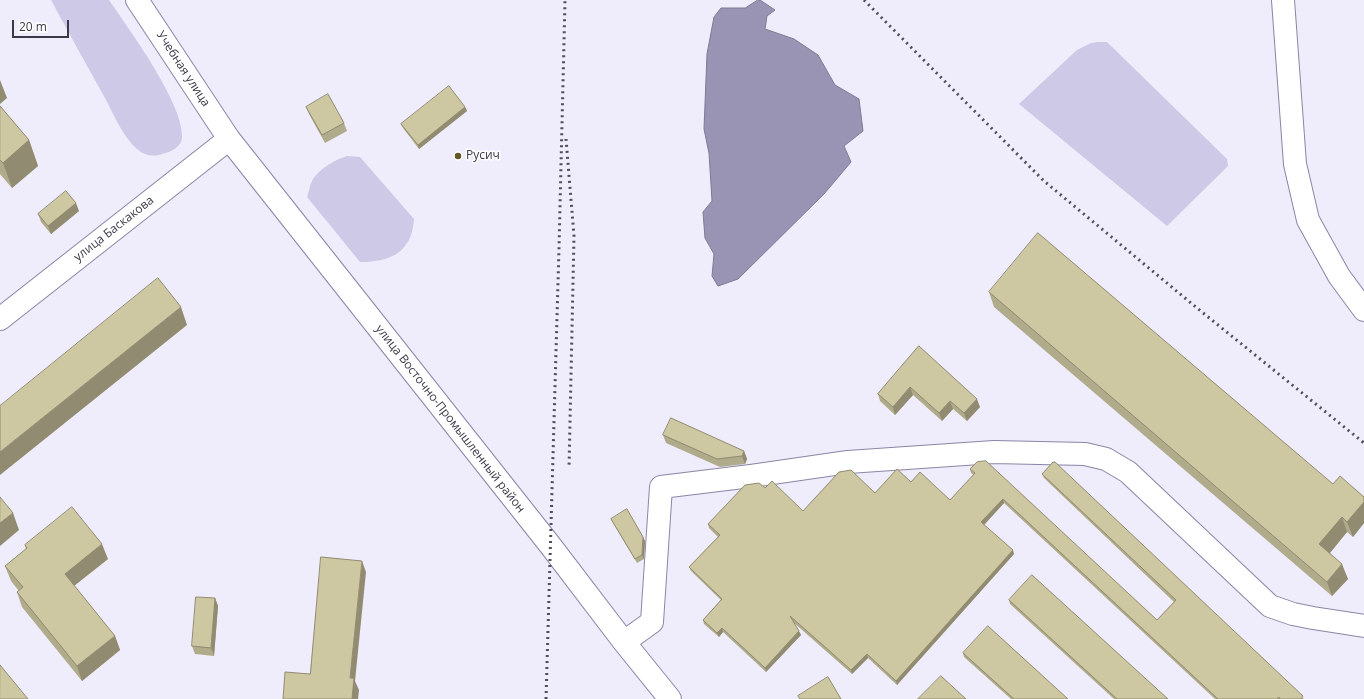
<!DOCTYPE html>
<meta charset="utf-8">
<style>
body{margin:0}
#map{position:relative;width:1364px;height:699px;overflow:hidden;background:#efecfb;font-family:"Open Sans",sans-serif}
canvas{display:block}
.scale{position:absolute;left:12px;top:20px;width:57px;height:18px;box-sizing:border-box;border:2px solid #3b3947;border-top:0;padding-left:5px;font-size:12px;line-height:14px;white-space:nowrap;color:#3b3947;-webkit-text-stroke:3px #fff;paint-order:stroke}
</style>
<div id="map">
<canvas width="1364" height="699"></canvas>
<div class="scale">20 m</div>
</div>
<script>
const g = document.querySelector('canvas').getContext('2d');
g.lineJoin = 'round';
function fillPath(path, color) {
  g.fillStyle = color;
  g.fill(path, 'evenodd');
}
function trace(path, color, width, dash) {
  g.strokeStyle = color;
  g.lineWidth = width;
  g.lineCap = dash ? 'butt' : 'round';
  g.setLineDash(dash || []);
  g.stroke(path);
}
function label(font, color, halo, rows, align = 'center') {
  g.font = font + ' "Open Sans",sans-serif';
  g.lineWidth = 3;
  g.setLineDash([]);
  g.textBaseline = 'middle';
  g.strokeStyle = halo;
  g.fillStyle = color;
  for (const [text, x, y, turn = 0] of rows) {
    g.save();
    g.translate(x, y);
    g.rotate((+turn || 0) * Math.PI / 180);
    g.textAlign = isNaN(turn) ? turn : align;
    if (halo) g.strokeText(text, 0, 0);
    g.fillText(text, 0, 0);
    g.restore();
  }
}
fillPath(new Path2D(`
 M 51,0 L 109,0 C 128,28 185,105 182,138 C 181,147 171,152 162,154 C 153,157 145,156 137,149 C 123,137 114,115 105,98 C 87,66 69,33 51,0 Z
 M 1098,42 L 1107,42 L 1227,159 L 1228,166 L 1167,226 L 1019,104 L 1077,50 L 1091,43 Z
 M 347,156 L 360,157 L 414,219 C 412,252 391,262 360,262 L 307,197 C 309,192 310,184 313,179 C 321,168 334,160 347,156 Z`), '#cec9e6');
const water = new Path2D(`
 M 758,0 L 760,0 L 775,10 L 767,16 L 765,29 L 794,39 L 818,55 L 835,85 L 859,99 L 863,131 L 844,146 L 851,162 L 824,194 L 738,279 L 718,286 L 712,276 L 714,254 L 705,238 L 703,212 L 712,201 L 709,153 L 704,129 L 707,54 L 714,17 L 721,8 L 745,8 Z`);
fillPath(water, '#9a94b4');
trace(water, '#7e7993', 1);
const minor = new Path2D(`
 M 137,0 L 229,139 L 550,545 L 624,642 L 670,699
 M 1283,0 L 1295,164 L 1308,220 L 1339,276 L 1364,310
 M 0,319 L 229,139
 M 624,642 L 652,622 L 661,487 L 751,476 L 848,462 L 994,452 L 1085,454 L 1106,459 L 1128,472 L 1270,606 L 1293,614 L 1313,618 L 1364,626`);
trace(minor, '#8b85a6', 24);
trace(minor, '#fff', 22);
trace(new Path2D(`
 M 864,0 L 1044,181 L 1197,308 L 1364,443
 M 566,139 L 574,236 L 569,468
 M 546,699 L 559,248 L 565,0`), '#504e5c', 3, [2, 4]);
fillPath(new Path2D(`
 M 0,106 L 29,140 L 38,166 L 12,188 L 0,174 Z
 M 306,107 L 344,123 L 347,131 L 325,143 L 309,114 Z
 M 465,107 L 467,111 L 419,149 L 403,128 L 401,124 Z
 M 79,211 L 51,234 L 41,222 L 38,214 Z
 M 989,292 L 1333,484 L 1364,497 L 1364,523 L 1353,537 L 1347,532 L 1330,553 L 1348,579 L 1332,596 L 994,307 Z
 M 919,346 L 980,407 L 967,421 L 953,409 L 942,421 L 913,395 L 895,415 L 880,401 L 878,394 Z
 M 663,435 L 744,451 L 747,459 L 745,464 L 720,467 L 666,443 Z
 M 970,469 L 1157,620 L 1174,602 L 1044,478 L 1042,474 L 1304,699 L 1215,699 L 1004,503 L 984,525 L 1014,554 L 897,685 L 868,658 L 852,674 L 793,622 L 801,635 L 766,672 L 723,632 L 719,637 L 704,624 L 703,620 L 721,600 L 691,571 L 689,567 L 718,537 L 709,528 L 708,524 L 765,488 L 803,511 L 875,493 L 911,482 L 950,500 L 974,475 L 971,473 Z
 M 611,519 L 643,537 L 645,541 L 644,559 L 637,563 L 613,523 Z
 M 25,545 L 108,559 L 74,586 L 115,636 L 120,650 L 82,681 L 22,607 L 17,592 L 19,591 L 11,581 L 5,566 L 26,549 Z
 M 215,598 L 218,606 L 214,656 L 195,654 L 192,646 Z
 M 1009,600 L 1168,699 L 1114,699 L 1010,604 Z
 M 963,653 L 1068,699 L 1011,699 L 964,657 Z`), '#b0ab8b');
fillPath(new Path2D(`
 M 0,80 L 7,98 L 0,104 Z
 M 465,107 L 467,111 L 419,149 L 418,145 Z
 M 29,140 L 38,166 L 12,188 L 3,163 Z
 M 76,203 L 79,211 L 51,234 L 48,226 Z
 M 181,307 L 187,325 L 0,475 L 0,452 Z
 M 910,387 L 913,395 L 895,415 L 893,407 Z
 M 977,399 L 980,407 L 967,421 L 964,413 Z
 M 950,401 L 953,409 L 942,421 L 939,413 Z
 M 744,451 L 747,459 L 745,464 L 742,456 Z
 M 1003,499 L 1004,503 L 983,526 L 981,522 Z
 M 1364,502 L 1364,523 L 1353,537 L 1347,522 Z
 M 13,513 L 19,530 L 0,546 L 0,523 Z
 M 1342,517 L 1347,532 L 1325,559 L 1319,544 Z
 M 643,537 L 645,541 L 644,559 L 642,555 Z
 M 102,544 L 108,559 L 70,589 L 65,574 Z
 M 1013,550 L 1014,554 L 897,685 L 896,681 Z
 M 362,561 L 366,572 L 355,681 L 359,690 L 358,699 L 352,699 L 350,678 Z
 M 1342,564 L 1348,579 L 1332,596 L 1327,582 Z
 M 215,598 L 218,606 L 214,656 L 211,648 Z
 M 722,628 L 723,632 L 719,637 L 717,633 Z
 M 799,631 L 801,635 L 766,672 L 765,668 Z
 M 115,636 L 120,650 L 82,681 L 77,666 Z
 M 867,654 L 868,658 L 852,674 L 851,670 Z`), '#908b71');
const building = new Path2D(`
 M 449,86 L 465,107 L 418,145 L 401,124 Z
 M 328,94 L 344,123 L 322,135 L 306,107 Z
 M 0,106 L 29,140 L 3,163 L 0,160 Z
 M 66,191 L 76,203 L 48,226 L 38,214 Z
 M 1038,233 L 1333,484 L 1340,476 L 1364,497 L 1364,502 L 1347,522 L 1342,517 L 1319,544 L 1342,564 L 1327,582 L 989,292 Z
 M 158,278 L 181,307 L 0,452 L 0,406 Z
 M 919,346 L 977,399 L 964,413 L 950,401 L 939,413 L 910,387 L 893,407 L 878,394 Z
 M 671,418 L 744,451 L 742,456 L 717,459 L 663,435 Z
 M 986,461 L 1157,620 L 1176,600 L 1042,474 L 1053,462 L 1055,462 L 1303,696 L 1301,699 L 1280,699 L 1279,697 L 1277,699 L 1218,699 L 1003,499 L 981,522 L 1013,550 L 896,681 L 867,654 L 851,670 L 790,616 L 799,631 L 765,668 L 722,628 L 717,633 L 703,620 L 722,599 L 689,567 L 720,535 L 708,524 L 745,485 L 759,483 L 765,488 L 772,481 L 803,511 L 839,472 L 851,470 L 875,493 L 897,469 L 911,482 L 920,472 L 950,500 L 975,473 L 970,469 L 977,462 Z
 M 0,497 L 13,513 L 0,523 Z
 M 72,507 L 102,544 L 65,574 L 115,636 L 77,666 L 17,592 L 23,587 L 5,566 L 27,548 L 25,545 Z
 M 627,509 L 643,537 L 642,555 L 635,559 L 611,519 Z
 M 321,557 L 362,561 L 350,678 L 354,678 L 352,699 L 283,699 L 285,672 L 310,674 Z
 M 1032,575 L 1168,699 L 1117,699 L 1009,600 Z
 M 196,597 L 215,598 L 211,648 L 192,646 Z
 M 988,626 L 1068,699 L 1014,699 L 963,653 Z
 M 0,665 L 28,699 L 0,699 Z
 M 941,676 L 966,699 L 918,699 Z
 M 828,677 L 841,699 L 800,699 L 798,696 Z`);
fillPath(building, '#cdc7a2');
trace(building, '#908b71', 1);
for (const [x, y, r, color] of [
 [458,156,4,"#615824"]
]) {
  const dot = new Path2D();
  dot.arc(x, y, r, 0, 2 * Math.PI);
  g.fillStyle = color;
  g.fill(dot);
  trace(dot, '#fff', 1.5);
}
label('12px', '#3b3947', '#fff', [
 ["Учебная улица",183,69,57],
 ["улица Баскакова",114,229,-38],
 ["улица Восточно-Промышленный район",450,419,52]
]);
label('12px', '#3b3947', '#fff', [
 ["Русич",466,156]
], 'left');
</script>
